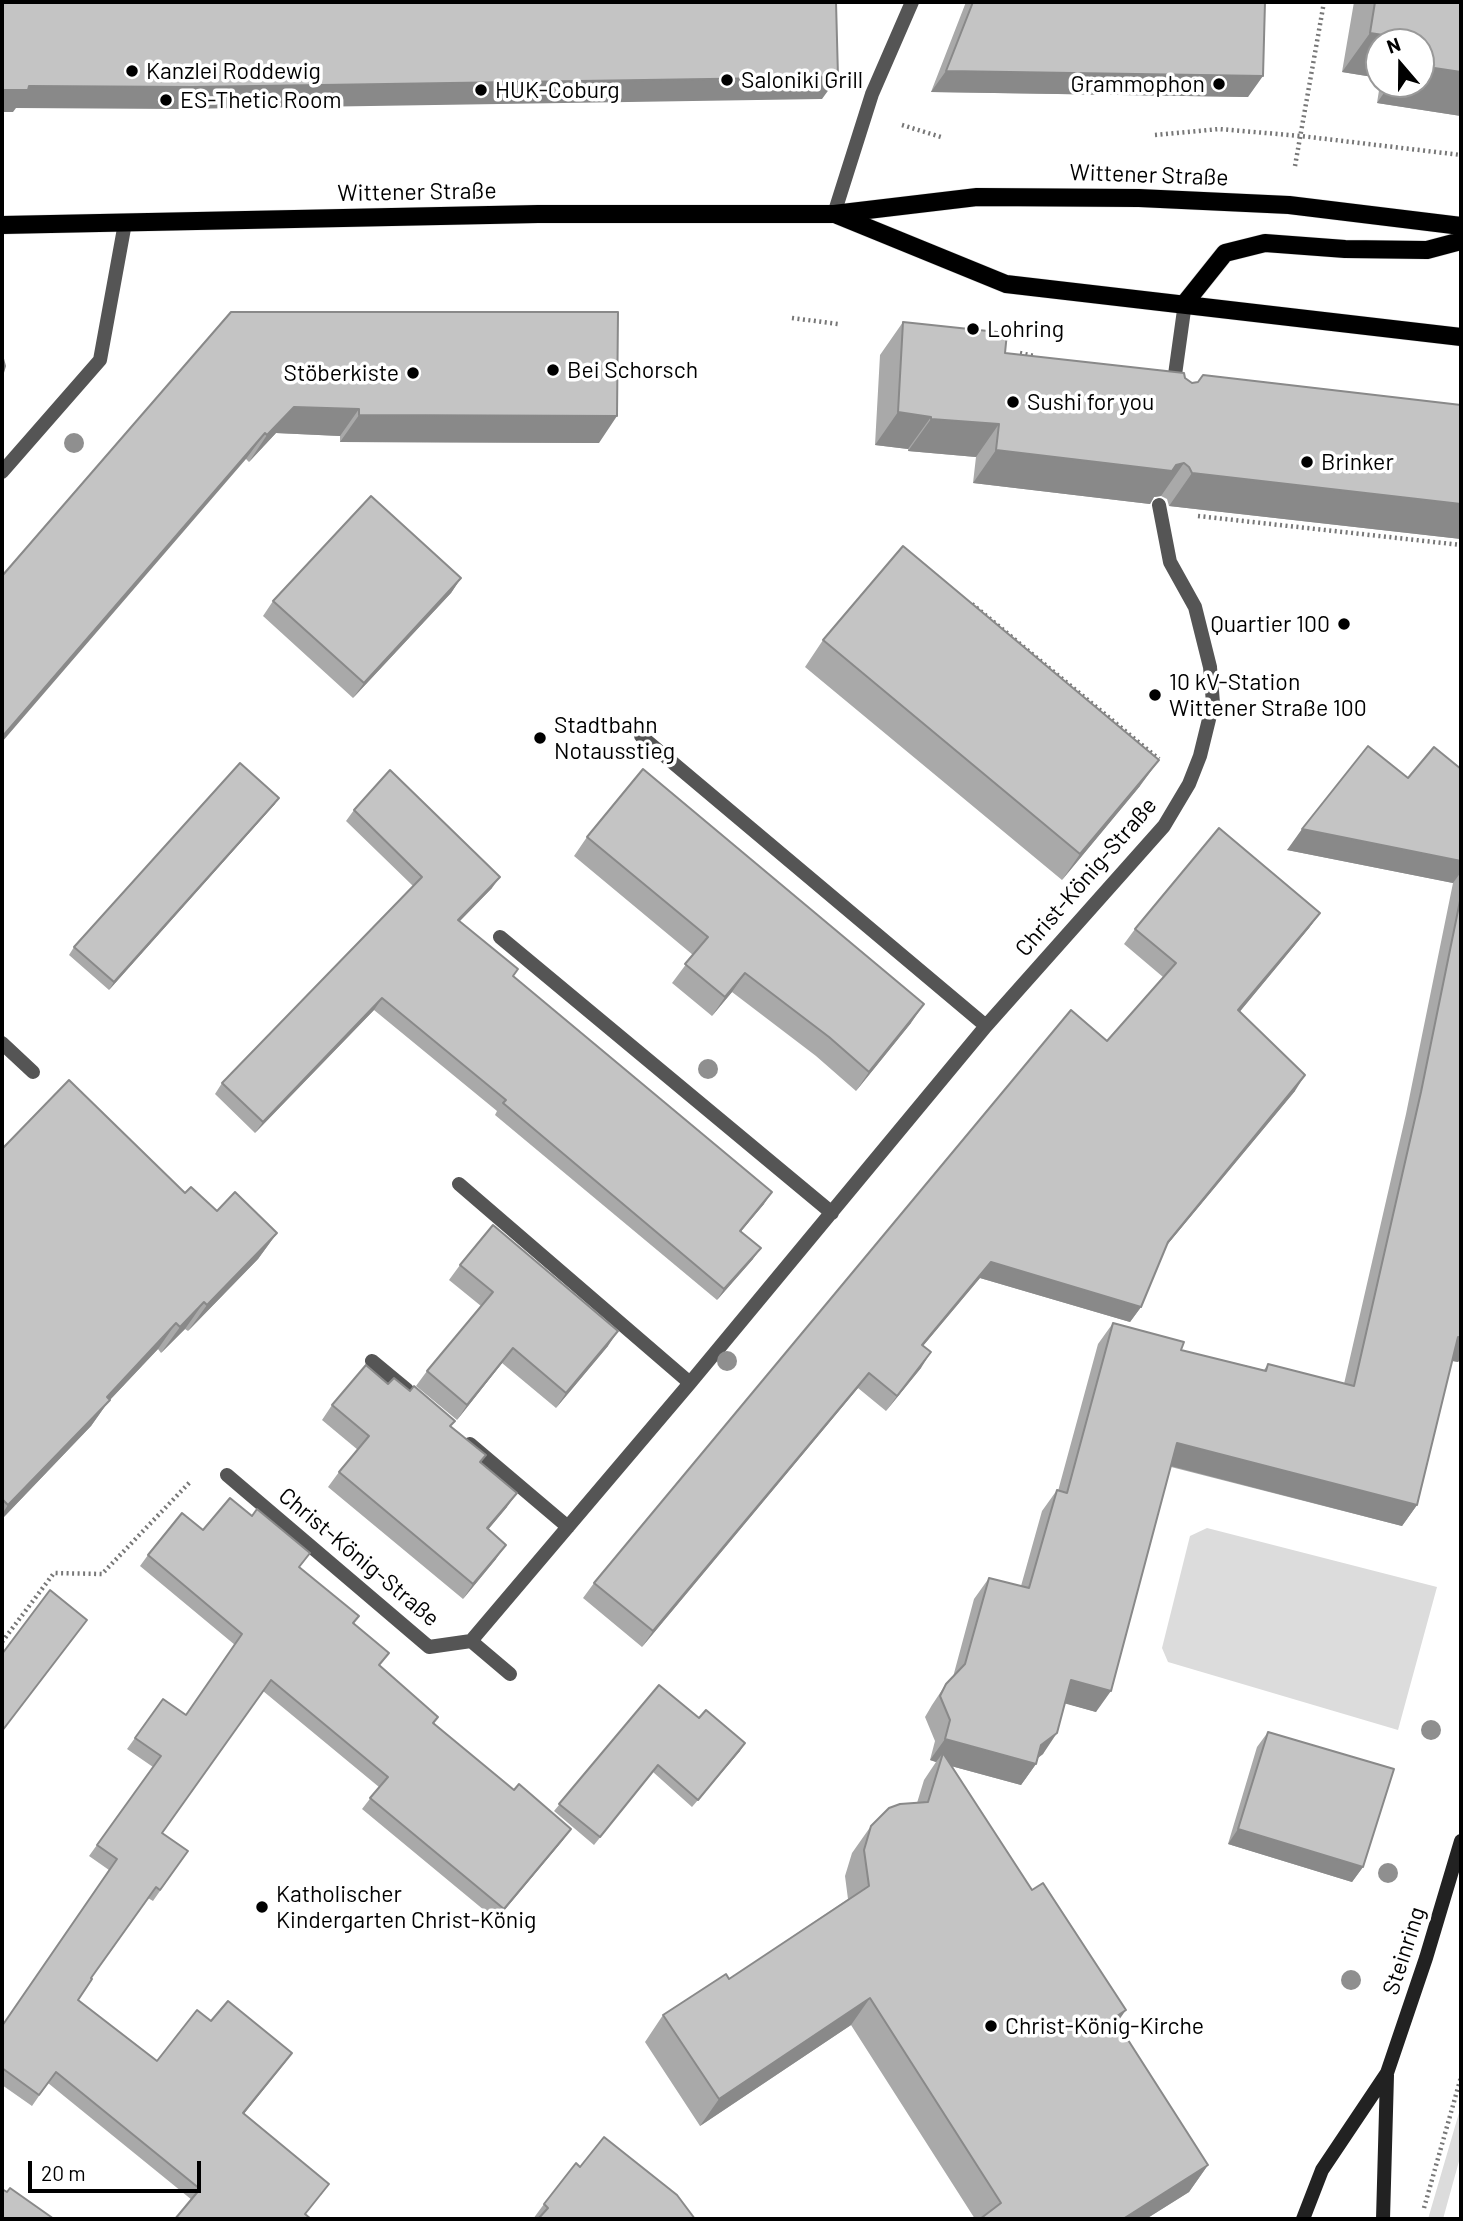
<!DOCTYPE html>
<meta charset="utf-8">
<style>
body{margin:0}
#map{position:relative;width:1463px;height:2221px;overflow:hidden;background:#fff;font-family:Barlow,sans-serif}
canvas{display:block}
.frame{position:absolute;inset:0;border:4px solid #000;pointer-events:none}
.north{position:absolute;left:1365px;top:28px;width:70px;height:70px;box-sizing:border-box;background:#fff;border:2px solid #999;border-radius:50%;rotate:340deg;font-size:19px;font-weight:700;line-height:28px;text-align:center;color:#000}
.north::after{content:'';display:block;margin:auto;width:24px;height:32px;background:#000;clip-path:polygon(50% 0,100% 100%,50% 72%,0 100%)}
.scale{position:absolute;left:28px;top:2161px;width:173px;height:32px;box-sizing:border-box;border:4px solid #000;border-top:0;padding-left:9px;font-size:21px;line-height:24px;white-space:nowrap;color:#000;-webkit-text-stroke:5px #fff;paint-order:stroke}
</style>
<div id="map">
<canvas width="1463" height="2221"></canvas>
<div class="frame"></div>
<div class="north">N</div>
<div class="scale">20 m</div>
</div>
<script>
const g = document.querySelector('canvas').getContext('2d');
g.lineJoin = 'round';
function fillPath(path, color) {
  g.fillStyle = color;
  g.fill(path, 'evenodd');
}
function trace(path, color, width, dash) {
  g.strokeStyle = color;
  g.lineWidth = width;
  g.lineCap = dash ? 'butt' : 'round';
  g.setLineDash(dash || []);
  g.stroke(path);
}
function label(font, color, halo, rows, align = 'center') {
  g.font = font + ' Barlow,sans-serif';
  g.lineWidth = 7;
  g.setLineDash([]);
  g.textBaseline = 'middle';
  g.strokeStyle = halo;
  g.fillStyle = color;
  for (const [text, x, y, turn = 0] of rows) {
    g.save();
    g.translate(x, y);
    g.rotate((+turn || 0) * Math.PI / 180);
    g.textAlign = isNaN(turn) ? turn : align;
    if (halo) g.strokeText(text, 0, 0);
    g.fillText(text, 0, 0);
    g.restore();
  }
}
fillPath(new Path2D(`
 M 1207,1528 L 1437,1587 L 1398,1730 L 1168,1662 L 1162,1648 L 1190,1536 Z
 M 1461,2106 L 1461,2154 L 1443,2219 L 1428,2219 Z`), '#dcdcdc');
const primary = new Path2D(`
 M 837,215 L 1006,284 L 1461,337
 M 2,225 L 538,214 L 834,214 L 977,197 L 1139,198 L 1289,205 L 1461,226
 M 1185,303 L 1225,253 L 1265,243 L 1345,249 L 1427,250 L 1461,241`);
trace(primary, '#dbdbdb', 19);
trace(new Path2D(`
 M 902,125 L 941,137
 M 1155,135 L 1219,129 L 1301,136 L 1461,155
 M 1295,166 L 1324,2
 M 792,318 L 838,324
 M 1020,353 L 1034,356
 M 1198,516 L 1461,545
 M 972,604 L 1159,759
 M 2,1642 L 54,1573 L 102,1574 L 190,1482
 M 1424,2208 L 1461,2077`), '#777', 4.5, [2, 3.5]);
trace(new Path2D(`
 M 834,214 L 872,94 L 912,2
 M 2,1043 L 33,1072`), '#555', 14);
trace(new Path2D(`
 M 1173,389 L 1185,303
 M 2,472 L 100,360 L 125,223
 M 641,736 L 986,1026
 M 500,937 L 832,1213
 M 459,1184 L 690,1383
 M 372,1361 L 407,1390
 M 470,1444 L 568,1527
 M 227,1475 L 429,1647 L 471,1641
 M 510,1674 L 471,1641 L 690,1383 L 986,1026 L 1164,826 L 1189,784 L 1200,756 L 1213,703 L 1210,667 L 1195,607 L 1170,562 L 1159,505`), '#555', 14);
trace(new Path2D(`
 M 1303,2219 L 1322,2170 L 1387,2073 L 1426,1958 L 1461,1841
 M 1383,2219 L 1387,2075`), '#222', 14);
trace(primary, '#000', 18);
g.fillStyle = '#8f8f8f';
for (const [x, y] of [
 [74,443],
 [708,1069],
 [727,1361],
 [1431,1730],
 [1388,1873],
 [1351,1980]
]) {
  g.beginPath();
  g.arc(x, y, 10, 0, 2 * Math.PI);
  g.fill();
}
fillPath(new Path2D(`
 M 966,2 L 1265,2 L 1248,97 L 931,92 Z
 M 1354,2 L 1461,2 L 1461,116 L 1377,103 L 1380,84 L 1421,84 L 1421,42 L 1379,42 L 1379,78 L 1342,72 Z
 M 231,312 L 599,443 L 340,442 L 340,436 L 276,433 L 249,462 L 246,459 Z
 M 903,322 L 1005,353 L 1185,378 L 1192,383 L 1461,405 L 1461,539 L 1169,506 L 1167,499 L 1161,496 L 1154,497 L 1150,504 L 973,483 L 976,457 L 908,451 L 908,449 L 875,445 L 880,355 Z
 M 461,578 L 451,593 L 353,698 L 263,616 L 273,601 Z
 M 823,640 L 1140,786 L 1062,880 L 805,667 Z
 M 1461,769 L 1461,1358 L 1458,1362 L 1452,1361 L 1417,1505 L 1402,1526 L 1171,1467 L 1096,1712 L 1065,1703 L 1043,1754 L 1038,1758 L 1036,1764 L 1021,1785 L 951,1766 L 1208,2165 L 1189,2192 L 1146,2219 L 975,2219 L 851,2025 L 700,2126 L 645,2042 L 663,2015 L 729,1979 L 848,1899 L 845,1876 L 852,1853 L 871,1826 L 917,1803 L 924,1780 L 936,1762 L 930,1760 L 935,1741 L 925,1717 L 932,1705 L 946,1684 L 953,1677 L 974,1599 L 989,1578 L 1021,1586 L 1042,1511 L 1057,1490 L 1058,1491 L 1098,1344 L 1113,1323 L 1181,1350 L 1264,1370 L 1268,1364 L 1344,1384 L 1406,1114 L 1453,883 L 1287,850 L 1408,778 Z
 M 279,798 L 274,805 L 109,990 L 69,955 L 74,947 Z
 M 354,810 L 492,888 L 460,921 L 513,976 L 764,1204 L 741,1231 L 753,1259 L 717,1300 L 495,1115 L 497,1111 L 374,1010 L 255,1133 L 215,1094 L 222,1083 L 413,886 L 346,821 Z
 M 587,837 L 911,1023 L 856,1091 L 816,1056 L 732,992 L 712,1016 L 672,983 L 693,955 L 574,856 Z
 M 1320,913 L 1309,928 L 1240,1011 L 1295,1091 L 1166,1246 L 1141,1307 L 1130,1322 L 980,1278 L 923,1346 L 921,1368 L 886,1411 L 858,1388 L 642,1647 L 583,1598 L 594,1583 L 1107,1041 L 1163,977 L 1124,944 L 1135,929 Z
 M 2,1149 L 185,1193 L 217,1211 L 277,1233 L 258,1259 L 188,1331 L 185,1329 L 161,1353 L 158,1349 L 108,1402 L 91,1426 L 2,1519 Z
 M 460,1265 L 608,1346 L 556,1408 L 502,1363 L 457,1420 L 416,1386 L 427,1371 L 481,1306 L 449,1280 Z
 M 388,1384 L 451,1427 L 486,1455 L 481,1462 L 507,1507 L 488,1529 L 496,1559 L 463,1599 L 328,1487 L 339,1472 L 358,1450 L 322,1420 L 332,1405 Z
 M 203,1530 L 299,1567 L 359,1616 L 354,1623 L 380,1666 L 438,1717 L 434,1723 L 563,1840 L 496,1920 L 362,1809 L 379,1787 L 263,1691 L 162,1833 L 188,1851 L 153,1901 L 148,1898 L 91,1978 L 78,2000 L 157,2061 L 211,2021 L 292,2053 L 243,2114 L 329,2184 L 321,2195 L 192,2200 L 48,2083 L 32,2106 L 2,2085 L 2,2026 L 109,1870 L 89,1856 L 153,1767 L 127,1749 L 163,1699 L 186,1715 L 235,1645 L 140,1566 L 148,1555 Z
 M 659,1685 L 740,1751 L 692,1807 L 653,1772 L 594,1845 L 554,1811 Z
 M 1268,1732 L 1363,1867 L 1352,1882 L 1228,1844 L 1257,1747 Z
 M 580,2167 L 695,2219 L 533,2219 L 544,2204 Z`), '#a9a9a9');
fillPath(new Path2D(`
 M 1370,33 L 1409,39 L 1407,42 L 1379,42 L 1379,78 L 1342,72 Z
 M 1421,66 L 1461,72 L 1461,116 L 1377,103 L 1390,84 L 1421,84 Z
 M 946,71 L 1263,76 L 1248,97 L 931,92 Z
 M 838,77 L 822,99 L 177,109 L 16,108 L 13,112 L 2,112 L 2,90 L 29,86 Z
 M 294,407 L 359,409 L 340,436 L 276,433 L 249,462 L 267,435 Z
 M 898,412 L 931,417 L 908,449 L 875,445 Z
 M 359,415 L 617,416 L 599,443 L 340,442 Z
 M 931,419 L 999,424 L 976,457 L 908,451 Z
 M 265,433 L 246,459 L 2,742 L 2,737 Z
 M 996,450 L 1184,463 L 1161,496 L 1154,497 L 1150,504 L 973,483 Z
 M 1192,473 L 1461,504 L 1461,539 L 1169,506 Z
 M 461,578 L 451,593 L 353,698 L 364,683 Z
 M 1159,760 L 1140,786 L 1062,880 L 1080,854 Z
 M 279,798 L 274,805 L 109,990 L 114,982 Z
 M 1302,829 L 1461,861 L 1461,872 L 1453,883 L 1287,850 Z
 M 500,877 L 492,888 L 450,931 L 458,920 Z
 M 1320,913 L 1309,928 L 1228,1026 L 1238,1010 Z
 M 745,973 L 732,992 L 712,1016 L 725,997 Z
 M 382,998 L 374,1010 L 255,1133 L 263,1122 Z
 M 924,1004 L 911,1023 L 856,1091 L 869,1072 Z
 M 1305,1075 L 1295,1091 L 1157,1257 L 1168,1242 Z
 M 772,1192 L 764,1204 L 732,1242 L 740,1231 Z
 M 277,1233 L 258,1259 L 188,1331 L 207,1305 Z
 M 761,1248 L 753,1259 L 717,1300 L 724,1289 Z
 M 991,1262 L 1141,1307 L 1130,1322 L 980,1278 L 911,1360 L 922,1345 Z
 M 204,1302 L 185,1329 L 161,1353 L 180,1327 Z
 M 176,1323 L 158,1349 L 108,1402 L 91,1426 L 2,1519 L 2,1514 L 8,1505 L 107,1397 Z
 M 618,1331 L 608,1346 L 556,1408 L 566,1393 Z
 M 1458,1337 L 1461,1338 L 1461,1358 L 1458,1362 L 1443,1359 Z
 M 513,1348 L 502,1363 L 457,1420 L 467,1405 Z
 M 931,1352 L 921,1368 L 886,1411 L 897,1396 Z
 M 869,1373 L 858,1388 L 642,1647 L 653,1631 Z
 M 1177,1443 L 1417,1505 L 1402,1526 L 1163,1464 Z
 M 517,1493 L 507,1507 L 477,1543 L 487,1528 Z
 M 506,1545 L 496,1559 L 463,1599 L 473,1584 Z
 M 1071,1680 L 1111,1691 L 1096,1712 L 1056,1701 Z
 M 1057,1733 L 1043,1754 L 1031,1763 L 1036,1764 L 1021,1785 L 940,1763 L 943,1753 L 936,1762 L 930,1760 L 945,1739 L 1041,1745 Z
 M 745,1743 L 740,1751 L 692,1807 L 698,1800 Z
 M 571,1829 L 563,1840 L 496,1920 L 504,1909 Z
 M 1238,1829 L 1363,1867 L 1352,1882 L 1228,1844 Z
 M 870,1998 L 851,2025 L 700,2126 L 719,2099 Z
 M 1126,2010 L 1107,2037 L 1114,2018 Z
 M 292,2053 L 284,2064 L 235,2125 L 243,2113 Z
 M 1208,2165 L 1189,2192 L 1146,2219 L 1123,2219 Z`), '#898989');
const building = new Path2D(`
 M 2,2 L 836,2 L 838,77 L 192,87 L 29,86 L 28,90 L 2,90 Z
 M 973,2 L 1265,2 L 1263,76 L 946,71 Z
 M 1375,2 L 1461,2 L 1461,72 L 1421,66 L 1421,42 L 1408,42 L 1409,39 L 1370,33 Z
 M 231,312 L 618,312 L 617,416 L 359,415 L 359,409 L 294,407 L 267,435 L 265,433 L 2,737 L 2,576 Z
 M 903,322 L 1007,333 L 1005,353 L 1184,373 L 1185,378 L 1192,383 L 1198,382 L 1203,375 L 1461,405 L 1461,504 L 1192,473 L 1189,467 L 1184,463 L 1176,465 L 1172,471 L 996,450 L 999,424 L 931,419 L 931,417 L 898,412 Z
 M 2,355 L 5,366 L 2,376 Z
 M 371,496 L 461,578 L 364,683 L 273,601 Z
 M 903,546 L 1159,760 L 1080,854 L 823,640 Z
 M 1368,746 L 1408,778 L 1434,747 L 1461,769 L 1461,861 L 1302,829 Z
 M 240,763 L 279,798 L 114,982 L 74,947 Z
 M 643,769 L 924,1004 L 869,1072 L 829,1037 L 745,973 L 725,997 L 685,964 L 708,937 L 587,837 Z
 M 390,770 L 500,877 L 458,920 L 518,969 L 513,976 L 772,1192 L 740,1231 L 761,1248 L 724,1289 L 503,1103 L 506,1100 L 382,998 L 263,1122 L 222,1083 L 422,877 L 354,810 Z
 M 1219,828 L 1320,913 L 1238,1010 L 1305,1075 L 1168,1242 L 1141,1307 L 991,1262 L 922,1345 L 931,1352 L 897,1396 L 869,1373 L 653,1631 L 594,1583 L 1071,1010 L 1107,1041 L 1176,963 L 1135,929 Z
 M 1461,896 L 1461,1338 L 1458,1337 L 1417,1505 L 1177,1443 L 1111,1691 L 1071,1680 L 1057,1733 L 1041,1745 L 1036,1764 L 945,1739 L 950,1720 L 940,1696 L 946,1684 L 965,1664 L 989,1578 L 1029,1588 L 1057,1490 L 1067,1493 L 1113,1323 L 1184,1342 L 1181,1350 L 1266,1371 L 1268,1364 L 1354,1386 L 1421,1092 Z
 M 69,1080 L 185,1193 L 191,1187 L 217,1211 L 235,1192 L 277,1233 L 207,1305 L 204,1302 L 180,1327 L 176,1323 L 107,1397 L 110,1400 L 8,1505 L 2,1499 L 2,1149 Z
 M 493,1225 L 618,1331 L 566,1393 L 513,1348 L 467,1405 L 427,1371 L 493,1292 L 460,1265 Z
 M 366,1365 L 388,1384 L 394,1378 L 410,1391 L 414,1386 L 455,1421 L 450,1426 L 486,1455 L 480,1462 L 517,1493 L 487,1528 L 506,1545 L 473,1584 L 339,1472 L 369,1436 L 332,1405 Z
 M 230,1498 L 252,1516 L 257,1509 L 310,1553 L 299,1567 L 359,1616 L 353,1623 L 389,1653 L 379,1665 L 438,1717 L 433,1723 L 514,1790 L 519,1784 L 571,1829 L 504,1909 L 370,1798 L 388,1777 L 271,1680 L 162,1833 L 188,1851 L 160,1890 L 156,1887 L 91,1978 L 92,1979 L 78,2000 L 157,2061 L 197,2010 L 211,2021 L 228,2001 L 292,2053 L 243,2113 L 329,2184 L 305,2214 L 311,2219 L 175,2219 L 200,2189 L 56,2072 L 39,2095 L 2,2068 L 2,2026 L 117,1859 L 97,1845 L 161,1756 L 135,1738 L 163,1699 L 186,1715 L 242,1634 L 148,1555 L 182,1513 L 203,1530 Z
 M 50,1590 L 87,1620 L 2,1731 L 2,1654 Z
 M 659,1685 L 699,1718 L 706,1710 L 745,1743 L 698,1800 L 658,1765 L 600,1837 L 559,1804 Z
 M 1268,1732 L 1394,1769 L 1363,1867 L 1238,1829 Z
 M 943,1753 L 1032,1890 L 1043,1883 L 1126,2010 L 1114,2018 L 1208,2165 L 1123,2219 L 980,2219 L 1001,2203 L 870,1998 L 719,2099 L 663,2015 L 726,1974 L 729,1979 L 869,1886 L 864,1850 L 871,1826 L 889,1808 L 900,1804 L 928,1802 Z
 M 604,2137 L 677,2195 L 695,2219 L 538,2219 L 548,2208 L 544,2204 L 576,2163 L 580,2167 Z
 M 10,2188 L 54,2219 L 2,2219 L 2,2189 L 7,2192 Z`);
fillPath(building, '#c4c4c4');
trace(building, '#898989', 2);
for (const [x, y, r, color] of [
 [132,71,7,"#000"],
 [727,80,7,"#000"],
 [1219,84,7,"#000"],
 [481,90,7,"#000"],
 [166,100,7,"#000"],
 [973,329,7,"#000"],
 [553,370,7,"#000"],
 [413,373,7,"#000"],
 [1013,402,7,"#000"],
 [1307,462,7,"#000"],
 [1344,624,7,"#000"],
 [1155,695,7,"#000"],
 [540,738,7,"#000"],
 [262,1907,7,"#000"],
 [991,2026,7,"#000"]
]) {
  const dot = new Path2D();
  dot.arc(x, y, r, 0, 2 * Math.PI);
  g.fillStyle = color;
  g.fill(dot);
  trace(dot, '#fff', 2.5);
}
label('23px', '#000', '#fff', [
 ["Kanzlei Roddewig",146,71],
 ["Saloniki Grill",741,80],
 ["Grammophon",1205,84,"right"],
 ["HUK-Coburg",495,90],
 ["ES-Thetic Room",180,100],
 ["Lohring",987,329],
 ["Bei Schorsch",567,370],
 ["Stöberkiste",399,373,"right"],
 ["Sushi for you",1027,402],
 ["Brinker",1321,462],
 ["Quartier 100",1330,624,"right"],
 ["10 kV-Station",1169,682],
 ["Wittener Straße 100",1169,708],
 ["Stadtbahn",554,725],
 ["Notausstieg",554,751],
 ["Katholischer",276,1894],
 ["Kindergarten Christ-König",276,1920],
 ["Christ-König-Kirche",1005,2026]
], 'left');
label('23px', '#000', '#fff', [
 ["Wittener Straße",1149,175,2],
 ["Wittener Straße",417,192,-1],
 ["Christ-König-Straße",1086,877,-49],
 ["Christ-König-Straße",359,1557,40],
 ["Steinring",1404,1951,-72]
]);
</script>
